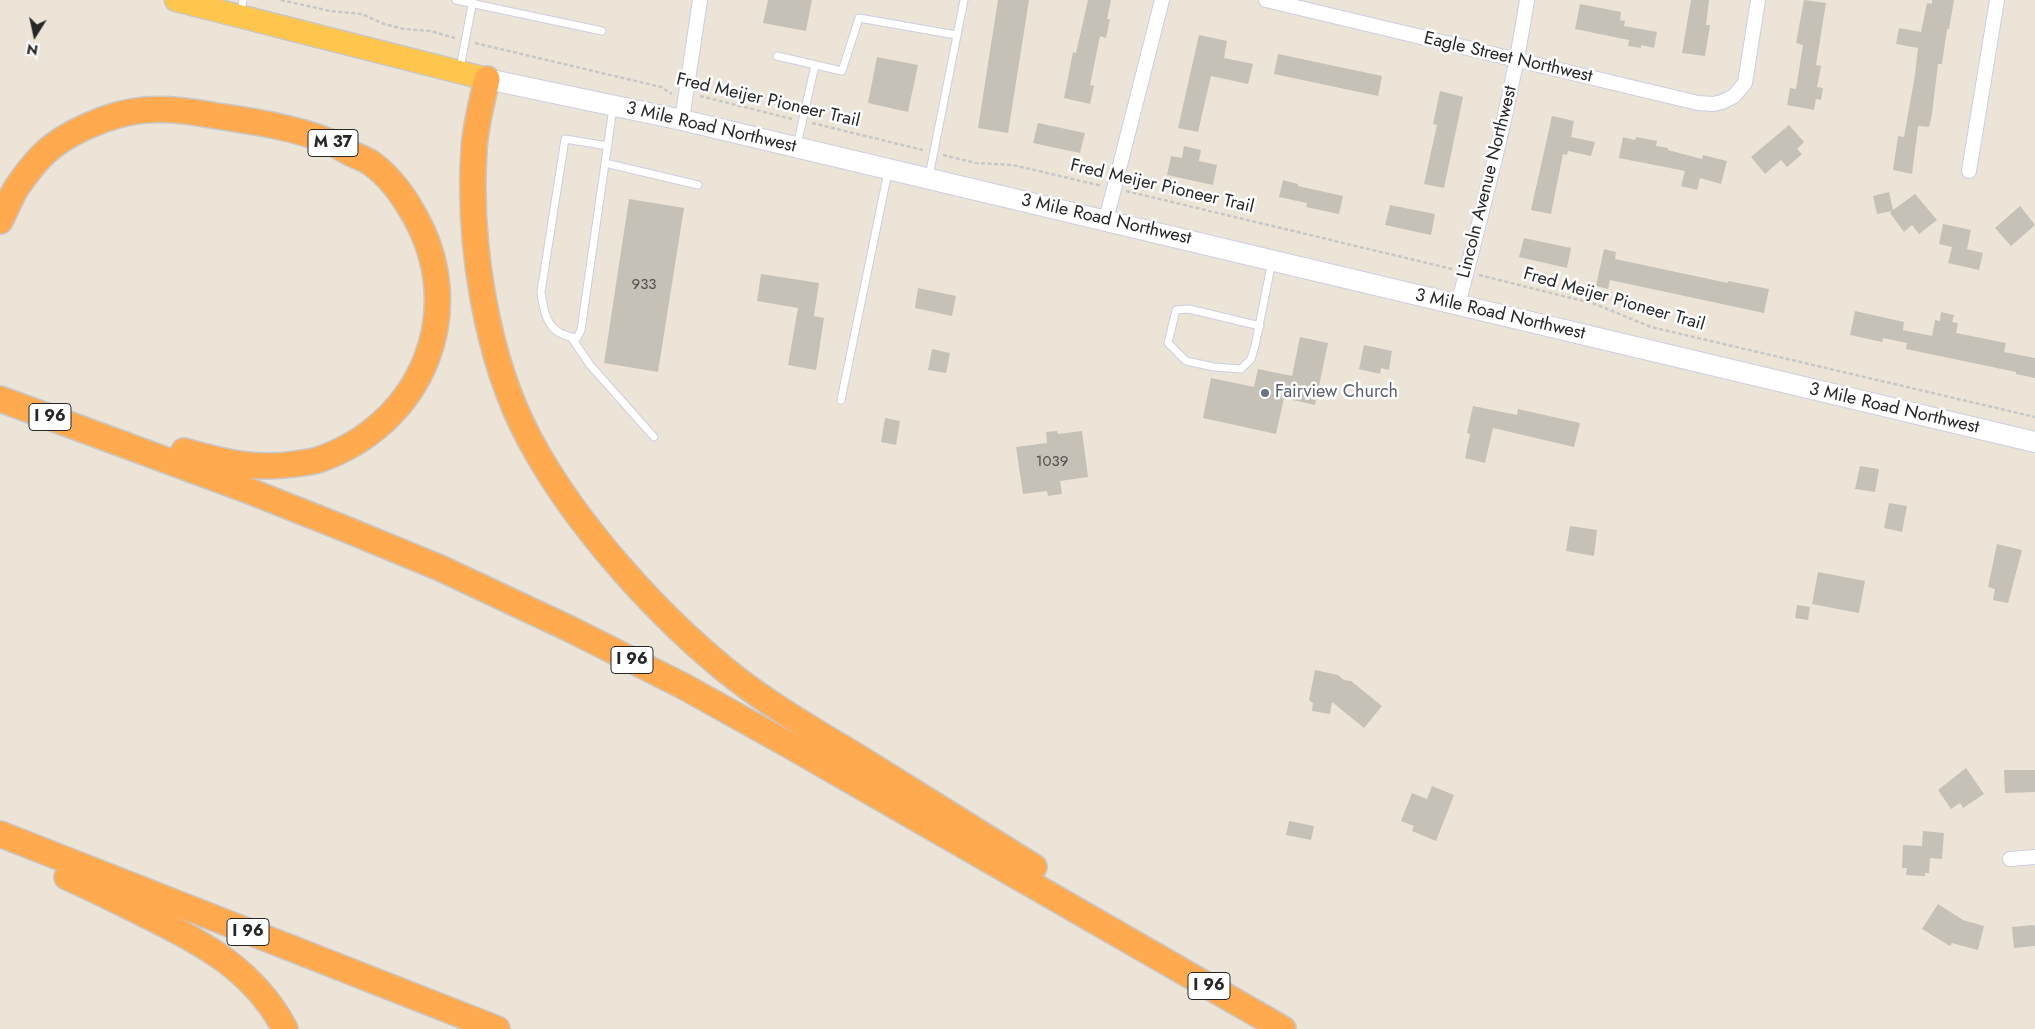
<!DOCTYPE html>
<style>
body{margin:0}
#map{position:relative;width:2035px;height:1029px;overflow:hidden;background:#ebe4d7;font-family:Jost,sans-serif}
canvas{display:block}
.north{position:absolute;left:10px;top:10px;width:50px;height:50px;-webkit-text-stroke:4px #fff;paint-order:stroke;rotate:190deg;font-size:14px;font-weight:700;line-height:20px;text-align:center;color:#272727}
.north::after{content:'';display:block;margin:auto;width:18px;height:22px;background:#272727;clip-path:polygon(50% 0,100% 100%,50% 72%,0 100%)}
</style>
<div id="map">
<canvas width="2035" height="1029"></canvas>
<div class="north">N</div>
</div>
<script>
const g = document.querySelector('canvas').getContext('2d');
g.lineJoin = 'round';
function fillPath(path, color) {
  g.fillStyle = color;
  g.fill(path, 'evenodd');
}
function trace(path, color, width, dash) {
  g.strokeStyle = color;
  g.lineWidth = width;
  g.lineCap = dash ? 'butt' : 'round';
  g.setLineDash(dash || []);
  g.stroke(path);
}
function label(font, color, halo, rows, align = 'center') {
  g.font = font + ' Jost,sans-serif';
  g.lineWidth = 5;
  g.setLineDash([]);
  g.textBaseline = 'middle';
  g.strokeStyle = halo;
  g.fillStyle = color;
  for (const [text, x, y, turn = 0] of rows) {
    g.save();
    g.translate(x, y);
    g.rotate((+turn || 0) * Math.PI / 180);
    g.textAlign = isNaN(turn) ? turn : align;
    if (halo) g.strokeText(text, 0, 0);
    g.fillText(text, 0, 0);
    g.restore();
  }
}
fillPath(new Path2D(`
 M 768,0 L 812,0 L 806,31 L 763,23 Z
 M 998,0 L 1029,0 L 1008,133 L 978,128 Z
 M 1088,0 L 1111,0 L 1107,19 L 1110,19 L 1106,38 L 1100,36 L 1090,85 L 1094,86 L 1090,104 L 1064,98 L 1073,52 L 1076,53 Z
 M 1691,0 L 1709,0 L 1706,25 L 1710,25 L 1705,56 L 1682,53 Z
 M 1804,0 L 1826,3 L 1816,65 L 1821,66 L 1817,87 L 1823,88 L 1821,100 L 1816,99 L 1814,110 L 1787,105 L 1790,88 L 1796,89 L 1803,45 L 1796,43 Z
 M 1932,0 L 1954,0 L 1949,29 L 1947,29 L 1942,64 L 1938,64 L 1932,114 L 1929,127 L 1918,126 L 1912,174 L 1893,170 L 1898,136 L 1904,137 L 1915,75 L 1918,48 L 1896,44 L 1899,28 L 1921,32 L 1927,3 L 1932,4 Z
 M 1580,4 L 1621,12 L 1620,20 L 1625,21 L 1624,26 L 1657,32 L 1654,48 L 1641,45 L 1641,48 L 1628,46 L 1629,40 L 1575,29 Z
 M 1199,35 L 1227,41 L 1224,58 L 1253,64 L 1248,84 L 1211,76 L 1198,132 L 1178,128 Z
 M 1278,54 L 1382,76 L 1378,96 L 1274,74 Z
 M 877,57 L 918,65 L 908,112 L 868,103 Z
 M 1440,91 L 1463,97 L 1444,188 L 1424,184 L 1437,125 L 1433,124 Z
 M 1552,116 L 1574,121 L 1571,137 L 1595,142 L 1591,156 L 1568,151 L 1567,155 L 1563,154 L 1551,214 L 1531,210 Z
 M 1038,123 L 1085,133 L 1080,153 L 1033,143 Z
 M 1789,125 L 1804,142 L 1797,149 L 1802,154 L 1787,167 L 1781,160 L 1765,174 L 1751,157 Z
 M 1623,137 L 1635,140 L 1636,137 L 1657,141 L 1656,146 L 1668,148 L 1668,150 L 1702,159 L 1703,155 L 1727,161 L 1721,184 L 1700,178 L 1697,190 L 1681,186 L 1685,171 L 1619,158 Z
 M 1184,146 L 1201,150 L 1199,161 L 1217,165 L 1213,185 L 1167,175 L 1171,156 L 1182,158 Z
 M 1283,180 L 1298,184 L 1298,186 L 1343,196 L 1339,214 L 1306,207 L 1307,203 L 1279,197 Z
 M 1889,192 L 1893,210 L 1915,194 L 1937,220 L 1919,234 L 1912,225 L 1904,232 L 1890,213 L 1892,211 L 1877,214 L 1873,196 Z
 M 629,199 L 684,208 L 658,372 L 604,363 Z
 M 1390,205 L 1435,214 L 1431,235 L 1385,225 Z
 M 2020,206 L 2035,225 L 2011,246 L 1995,228 Z
 M 1943,224 L 1971,230 L 1967,249 L 1983,253 L 1979,270 L 1948,263 L 1952,247 L 1939,244 Z
 M 1524,238 L 1571,248 L 1567,268 L 1519,257 Z
 M 1604,249 L 1616,252 L 1615,259 L 1728,283 L 1728,281 L 1769,289 L 1764,313 L 1610,280 L 1608,289 L 1596,286 Z
 M 761,274 L 819,283 L 814,316 L 824,318 L 816,370 L 788,365 L 798,308 L 757,301 Z
 M 918,288 L 956,296 L 952,316 L 915,308 Z
 M 1855,311 L 1904,322 L 1903,330 L 1932,336 L 1935,320 L 1940,321 L 1941,312 L 1954,315 L 1952,322 L 1958,323 L 1956,333 L 2006,343 L 2004,352 L 2035,358 L 2035,378 L 2016,374 L 2016,372 L 1906,349 L 1907,343 L 1883,338 L 1882,342 L 1850,335 Z
 M 1300,337 L 1328,343 L 1315,405 L 1284,398 L 1276,434 L 1203,418 L 1211,378 L 1254,387 L 1258,369 L 1292,376 Z
 M 1364,345 L 1392,351 L 1389,370 L 1381,368 L 1380,374 L 1359,369 Z
 M 932,349 L 950,353 L 946,373 L 928,370 Z
 M 1473,406 L 1517,415 L 1518,409 L 1580,423 L 1574,447 L 1493,428 L 1485,463 L 1465,458 L 1470,434 L 1467,433 Z
 M 885,418 L 900,421 L 896,445 L 881,442 Z
 M 1057,431 L 1058,434 L 1082,431 L 1088,477 L 1060,481 L 1062,494 L 1048,496 L 1047,491 L 1023,494 L 1016,447 L 1047,443 L 1046,432 Z
 M 1860,466 L 1879,469 L 1875,492 L 1855,489 Z
 M 1889,503 L 1907,506 L 1902,532 L 1884,528 Z
 M 1570,526 L 1597,530 L 1594,556 L 1566,551 Z
 M 1997,544 L 2022,550 L 2008,603 L 1993,600 L 1995,589 L 1988,587 Z
 M 1818,572 L 1865,581 L 1859,613 L 1812,604 Z
 M 1797,605 L 1810,607 L 1808,620 L 1795,618 Z
 M 1315,670 L 1338,675 L 1344,680 L 1351,681 L 1382,706 L 1364,728 L 1332,702 L 1330,714 L 1312,711 L 1313,703 L 1309,700 Z
 M 1966,768 L 1984,794 L 1963,808 L 1960,803 L 1951,809 L 1938,790 Z
 M 2004,770 L 2035,770 L 2035,792 L 2005,793 Z
 M 1432,786 L 1454,795 L 1436,841 L 1412,831 L 1414,826 L 1401,821 L 1412,793 L 1427,799 Z
 M 1289,821 L 1314,826 L 1311,840 L 1286,835 Z
 M 1923,831 L 1944,833 L 1942,859 L 1930,858 L 1929,873 L 1925,873 L 1925,876 L 1906,875 L 1907,868 L 1902,868 L 1903,845 L 1922,846 Z
 M 1938,904 L 1963,920 L 1984,926 L 1978,950 L 1952,943 L 1950,946 L 1922,929 Z
 M 2033,925 L 2035,926 L 2035,946 L 2014,948 L 2012,927 Z`), '#c6c1b7');
const service = new Path2D(`
 M 456,0 L 602,31
 M 241,12 L 243,0
 M 777,56 L 842,71 L 859,18 L 956,35
 M 460,68 L 473,0
 M 797,145 L 815,65
 M 608,146 L 565,139 L 541,292 C 544,317 549,335 577,338 L 581,330 L 613,108
 M 605,163 L 698,185
 M 929,176 L 964,0
 M 1260,326 L 1189,309 L 1176,310 L 1168,343 L 1186,361 L 1214,367 L 1241,369 L 1251,359 L 1255,346 L 1272,261
 M 571,337 L 590,365 L 654,437
 M 841,400 L 888,172`);
const minor = new Path2D(`
 M 1266,0 L 1698,103 L 1713,104 L 1722,102 L 1734,96 L 1745,83 L 1758,0
 M 682,120 L 700,0
 M 1969,171 L 1997,0
 M 1106,220 L 1162,0
 M 1458,305 C 1484,204 1511,103 1527,0
 M 2010,859 L 2035,857`);
const secondary = new Path2D(`
 M 487,79 L 682,120 L 2035,442`);
const trunk = new Path2D(`
 M 176,0 L 487,79`);
const motorway = new Path2D(`
 M 487,79 C 482,102 475,127 474,150 C 468,243 486,358 530,440 C 576,526 661,620 738,680 C 775,708 816,732 856,756 C 915,793 975,830 1034,867
 M 0,221 C 6,210 10,198 17,187 C 23,178 30,169 37,161 C 60,134 110,113 145,110 C 167,108 190,111 211,115 C 249,121 289,126 325,140 C 334,143 342,148 350,153 C 357,156 365,159 371,163 C 389,176 403,195 413,213 C 470,310 423,424 318,460 C 311,462 302,463 295,464 C 254,470 223,462 184,451
 M 0,399 L 247,490 L 343,528 L 440,568 L 570,629 L 685,687 L 789,745 L 1283,1029
 M 0,834 L 497,1029
 M 67,877 C 94,889 120,902 146,915 C 203,943 254,970 285,1029`);
trace(service, '#cccee2', 9);
trace(minor, '#cccee2', 16);
trace(secondary, '#cccee2', 22);
trace(trunk, '#c7c7c7', 25);
trace(motorway, '#c7c7c7', 28);
trace(new Path2D(`
 M 281,0 L 330,11 L 362,14 L 384,24 L 404,29 L 430,31 L 455,38
 M 475,43 L 661,87 L 672,94
 M 700,96 L 792,119
 M 812,123 L 923,150
 M 943,155 L 976,163 L 1013,165 L 1102,186
 M 1126,191 L 1452,269
 M 1479,275 L 1595,304 L 1651,327 L 2035,417`), '#c7c7c7', 2.5, [4, 2.5]);
trace(service, '#fff', 7);
trace(minor, '#fff', 14);
trace(secondary, '#fff', 20);
trace(trunk, '#fec64c', 22);
trace(motorway, '#ffaa4e', 25);
for (const [x, y, r, color] of [
 [1265,393,5,"#6b7280"]
]) {
  const dot = new Path2D();
  dot.arc(x, y, r, 0, 2 * Math.PI);
  g.fillStyle = color;
  g.fill(dot);
  trace(dot, '#fff', 2);
}
label('15px', '#4f4e4b', null, [
 ["933",644,285],
 ["1039",1052,462]
]);
for (const [x, y, w] of [
 [333,143,50],
 [50,417,42],
 [632,660,42],
 [248,932,42],
 [1209,986,42]
]) {
  const box = new Path2D();
  box.roundRect(x - w / 2, y - 13.5, w, 27, 4);
  g.fillStyle = '#fff';
  g.fill(box);
  trace(box, '#272727', 1);
}
label('bold 16px', '#272727', null, [
 ["M 37",333,143],
 ["I 96",50,417],
 ["I 96",632,660],
 ["I 96",248,932],
 ["I 96",1209,986]
]);
label('18px', '#272727', '#fff', [
 ["Eagle Street Northwest",1508,58,13],
 ["Fred Meijer Pioneer Trail",768,101,13],
 ["3 Mile Road Northwest",711,128,13],
 ["Lincoln Avenue Northwest",1488,182,-76],
 ["Fred Meijer Pioneer Trail",1162,187,13],
 ["3 Mile Road Northwest",1106,220,13],
 ["Fred Meijer Pioneer Trail",1614,300,16],
 ["3 Mile Road Northwest",1500,315,13],
 ["3 Mile Road Northwest",1894,409,13]
]);
label('18px', '#5b616d', '#fff', [
 ["Fairview Church",1275,393]
], 'left');
</script>
